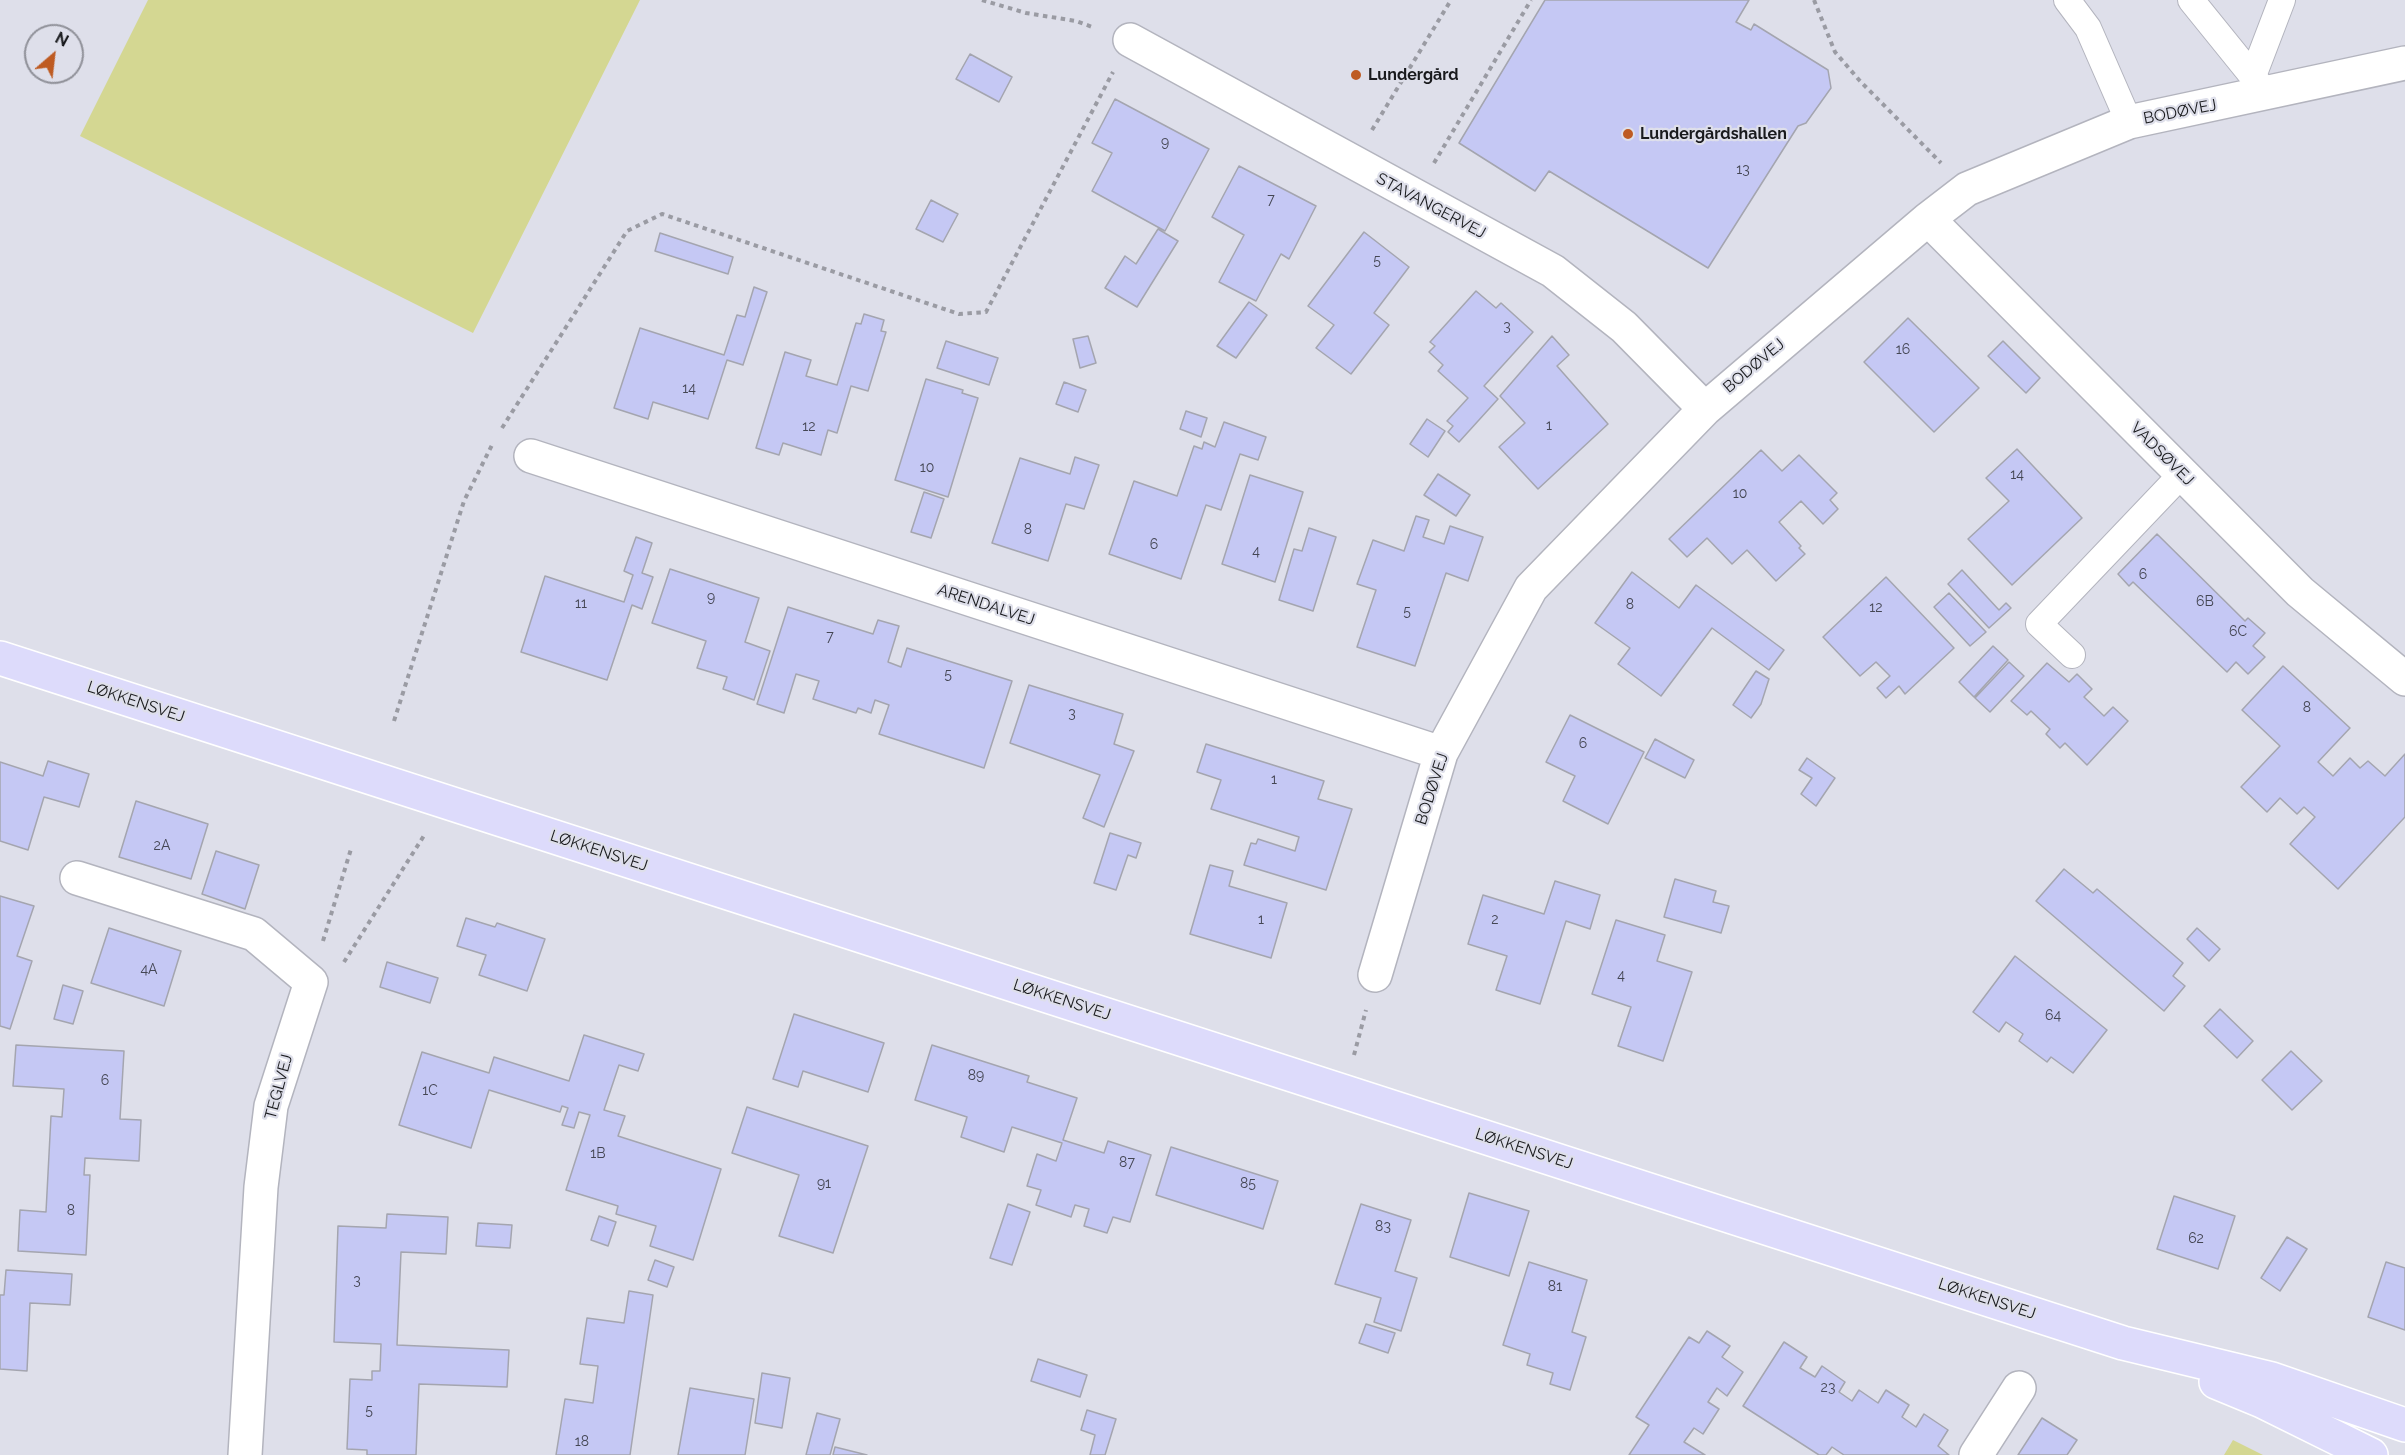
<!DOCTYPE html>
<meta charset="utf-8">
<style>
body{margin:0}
#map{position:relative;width:2405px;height:1455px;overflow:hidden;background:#dedfea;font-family:Raleway,sans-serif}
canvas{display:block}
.north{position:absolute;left:24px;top:24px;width:60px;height:60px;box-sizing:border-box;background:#dedfea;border:2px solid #8f9098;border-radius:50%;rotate:28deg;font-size:16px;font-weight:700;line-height:24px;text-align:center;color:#191a1d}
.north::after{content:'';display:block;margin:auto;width:21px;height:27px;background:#be5b22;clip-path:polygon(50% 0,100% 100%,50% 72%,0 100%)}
</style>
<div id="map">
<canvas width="2405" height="1455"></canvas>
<div class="north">N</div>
</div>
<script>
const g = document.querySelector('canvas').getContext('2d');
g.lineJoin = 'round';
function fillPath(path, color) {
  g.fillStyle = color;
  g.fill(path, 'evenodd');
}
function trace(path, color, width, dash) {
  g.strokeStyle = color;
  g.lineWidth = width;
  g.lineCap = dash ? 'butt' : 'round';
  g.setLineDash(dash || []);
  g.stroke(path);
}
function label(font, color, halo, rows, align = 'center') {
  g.font = font + ' Raleway,sans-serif';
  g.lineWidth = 4.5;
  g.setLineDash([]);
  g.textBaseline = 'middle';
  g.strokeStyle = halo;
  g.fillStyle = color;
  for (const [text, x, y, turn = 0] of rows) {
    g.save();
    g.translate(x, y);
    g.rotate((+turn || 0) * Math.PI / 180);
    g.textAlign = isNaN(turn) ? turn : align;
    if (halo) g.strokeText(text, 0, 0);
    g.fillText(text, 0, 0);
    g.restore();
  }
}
fillPath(new Path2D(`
 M 148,0 L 640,0 L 473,333 L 80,136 Z
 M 2233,1440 L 2263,1455 L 2224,1455 Z`), '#d4d792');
const building = new Path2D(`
 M 1545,0 L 1749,0 L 1736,22 L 1751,30 L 1754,24 L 1828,70 L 1831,88 L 1806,123 L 1798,126 L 1708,268 L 1549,171 L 1535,191 L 1459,143 Z
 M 970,54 L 1012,77 L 999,102 L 956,79 Z
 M 1115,99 L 1209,149 L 1165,231 L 1092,191 L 1112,153 L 1092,143 Z
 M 1239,166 L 1316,206 L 1289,259 L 1281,254 L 1256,301 L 1219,282 L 1244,235 L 1212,217 Z
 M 931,200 L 958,214 L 943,242 L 916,229 Z
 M 1158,229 L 1178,241 L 1137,307 L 1105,288 L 1125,256 L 1136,264 Z
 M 1364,232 L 1409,267 L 1374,313 L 1389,325 L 1351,374 L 1316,348 L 1334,325 L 1308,306 Z
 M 660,233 L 733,257 L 728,274 L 655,251 Z
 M 754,287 L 767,292 L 743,365 L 727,360 L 708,419 L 653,402 L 648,419 L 614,408 L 640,328 L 724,355 L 737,315 L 745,317 Z
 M 1476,291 L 1496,308 L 1501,303 L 1533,332 L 1484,386 L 1498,399 L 1459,442 L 1448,432 L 1453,426 L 1447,421 L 1468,398 L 1438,371 L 1443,365 L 1429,352 L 1435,346 L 1430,342 Z
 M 1249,302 L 1267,315 L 1236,358 L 1217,346 Z
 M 864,314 L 884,320 L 881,331 L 886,332 L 868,391 L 851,386 L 837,433 L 828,430 L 821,455 L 783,443 L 779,455 L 756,448 L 785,352 L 811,360 L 806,376 L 837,385 L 856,323 L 861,324 Z
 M 1908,318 L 1979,388 L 1934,432 L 1864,362 Z
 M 1088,336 L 1096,363 L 1080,368 L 1073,339 Z
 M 1552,336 L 1569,355 L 1557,366 L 1608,424 L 1538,489 L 1499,447 L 1525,423 L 1500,396 Z
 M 946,341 L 998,358 L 989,385 L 937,368 Z
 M 2003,341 L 2040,378 L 2026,393 L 1988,356 Z
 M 926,379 L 963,390 L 962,393 L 978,398 L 948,497 L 895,480 Z
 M 1064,382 L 1086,390 L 1078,412 L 1056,404 Z
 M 1186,411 L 1207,418 L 1201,437 L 1180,429 Z
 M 1427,419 L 1445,431 L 1428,457 L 1410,444 Z
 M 1224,422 L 1266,437 L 1258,460 L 1240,454 L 1221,510 L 1206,505 L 1181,579 L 1109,554 L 1134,481 L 1177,496 L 1194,446 L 1202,449 L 1204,442 L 1215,447 Z
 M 2017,449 L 2082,518 L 2012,585 L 1968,539 L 2009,501 L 1986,478 Z
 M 1761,450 L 1782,471 L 1799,455 L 1837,493 L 1830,500 L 1838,509 L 1823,524 L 1801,501 L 1779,522 L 1801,546 L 1799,548 L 1805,554 L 1776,581 L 1747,550 L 1732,564 L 1707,538 L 1687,557 L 1669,539 Z
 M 1075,457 L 1099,465 L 1084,509 L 1066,504 L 1048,561 L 992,543 L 1020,458 L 1070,474 Z
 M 1438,474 L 1470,495 L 1456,516 L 1424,495 Z
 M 1250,475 L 1303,492 L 1275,582 L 1222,564 Z
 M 924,492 L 944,499 L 931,538 L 911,532 Z
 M 1416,516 L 1429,520 L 1423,537 L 1444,544 L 1450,526 L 1483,537 L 1468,581 L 1446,573 L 1415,666 L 1357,647 L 1376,590 L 1357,584 L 1373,540 L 1404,551 Z
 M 1309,528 L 1336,537 L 1313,611 L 1279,600 L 1294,549 L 1302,551 Z
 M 2157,534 L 2245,621 L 2248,618 L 2265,633 L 2253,646 L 2265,657 L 2248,674 L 2236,662 L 2227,672 L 2133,582 L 2129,586 L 2118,574 Z
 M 636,537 L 652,543 L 642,573 L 653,577 L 642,609 L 632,605 L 607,680 L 521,652 L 545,576 L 624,602 L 633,575 L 624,571 Z
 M 670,569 L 759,598 L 745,642 L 770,651 L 754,700 L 723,689 L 727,677 L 697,668 L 706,641 L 652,623 Z
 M 1962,570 L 1999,610 L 2006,603 L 2011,608 L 1989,628 L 1948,584 Z
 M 1632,572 L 1679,608 L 1696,585 L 1784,650 L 1769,670 L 1712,628 L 1661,696 L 1618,664 L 1630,648 L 1595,623 Z
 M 1886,577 L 1954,648 L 1905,694 L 1899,686 L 1886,698 L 1877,688 L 1890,676 L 1876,662 L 1860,676 L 1823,637 Z
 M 1949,593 L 1986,632 L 1970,646 L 1934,607 Z
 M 788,607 L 873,634 L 878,620 L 899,626 L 888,662 L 901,667 L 907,648 L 1012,681 L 984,768 L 879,734 L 889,705 L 875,700 L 871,713 L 858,708 L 856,713 L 813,699 L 819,681 L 796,674 L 784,713 L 757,704 Z
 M 1993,646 L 2008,660 L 1974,697 L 1959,682 Z
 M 2009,662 L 2024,676 L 1990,712 L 1975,698 Z
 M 2047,663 L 2069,682 L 2077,674 L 2092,689 L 2084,697 L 2104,716 L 2113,707 L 2128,721 L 2087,765 L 2065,743 L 2060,748 L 2046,734 L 2050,729 L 2031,711 L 2027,715 L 2011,701 Z
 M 2283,666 L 2350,728 L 2318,762 L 2333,776 L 2350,758 L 2360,768 L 2368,761 L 2385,776 L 2405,754 L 2405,817 L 2338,889 L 2290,844 L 2315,817 L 2304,807 L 2297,814 L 2280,798 L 2267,812 L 2241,787 L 2280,746 L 2242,710 Z
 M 1756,671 L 1769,679 L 1761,704 L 1751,718 L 1733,705 Z
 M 1029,685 L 1123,714 L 1114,744 L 1134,751 L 1104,827 L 1083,818 L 1100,775 L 1010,743 Z
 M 1570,715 L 1644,752 L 1608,824 L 1563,801 L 1575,776 L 1546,762 Z
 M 1655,739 L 1694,760 L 1685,778 L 1645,758 Z
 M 1206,744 L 1324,781 L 1318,799 L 1352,809 L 1326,890 L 1244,865 L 1251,843 L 1256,844 L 1258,839 L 1295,851 L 1299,837 L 1211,809 L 1221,780 L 1197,772 Z
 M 1807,758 L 1835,778 L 1816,806 L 1801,794 L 1812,778 L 1799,770 Z
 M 48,761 L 89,774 L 79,807 L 44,797 L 28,850 L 0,841 L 0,762 L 43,776 Z
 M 136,801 L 208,824 L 191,879 L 119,857 Z
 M 1110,833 L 1141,843 L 1136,858 L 1128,855 L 1116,890 L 1094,883 Z
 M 216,851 L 259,865 L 245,909 L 202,894 Z
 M 1210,865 L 1233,871 L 1229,886 L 1287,903 L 1271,958 L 1190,934 Z
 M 2064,869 L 2093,893 L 2097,889 L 2183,963 L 2173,976 L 2185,986 L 2164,1011 L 2036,901 Z
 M 1675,879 L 1716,891 L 1713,902 L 1729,906 L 1721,933 L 1664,917 Z
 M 1555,881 L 1600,895 L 1590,929 L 1566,921 L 1540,1004 L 1496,990 L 1507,956 L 1468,944 L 1483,895 L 1544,914 Z
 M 0,896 L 34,906 L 17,956 L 32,961 L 10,1029 L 0,1026 Z
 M 466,918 L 495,927 L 497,923 L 545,939 L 527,991 L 479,975 L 486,955 L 457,946 Z
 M 1616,920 L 1665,935 L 1657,961 L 1692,972 L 1663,1061 L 1618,1046 L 1631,1007 L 1592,994 Z
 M 109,928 L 181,951 L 164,1006 L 91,983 Z
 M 2197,928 L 2220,949 L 2209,961 L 2187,939 Z
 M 2015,956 L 2107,1030 L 2073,1073 L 2051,1057 L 2047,1062 L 2019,1041 L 2023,1034 L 2006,1022 L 1999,1032 L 1973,1012 Z
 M 387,962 L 438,978 L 430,1003 L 380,987 Z
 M 63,985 L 83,991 L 73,1024 L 54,1019 Z
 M 2220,1009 L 2253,1041 L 2237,1058 L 2204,1026 Z
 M 794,1014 L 884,1043 L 868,1092 L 803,1071 L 798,1087 L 773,1079 Z
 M 584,1035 L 644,1054 L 638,1071 L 619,1065 L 604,1110 L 625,1116 L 618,1136 L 721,1169 L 693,1260 L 650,1246 L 656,1226 L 616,1214 L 618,1206 L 566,1190 L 590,1115 L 579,1112 L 574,1128 L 562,1125 L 568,1108 L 562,1106 L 560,1112 L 489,1090 L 471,1148 L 399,1125 L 422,1052 L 489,1073 L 494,1057 L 569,1081 Z
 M 16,1045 L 124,1051 L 120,1119 L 141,1120 L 139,1161 L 85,1158 L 84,1175 L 90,1175 L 86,1255 L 18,1251 L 20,1210 L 46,1212 L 51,1116 L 62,1117 L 64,1089 L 13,1086 Z
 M 932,1045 L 1029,1076 L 1027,1082 L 1077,1098 L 1063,1140 L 1104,1153 L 1108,1141 L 1151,1155 L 1130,1222 L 1113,1217 L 1107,1233 L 1084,1226 L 1089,1209 L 1075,1205 L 1071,1217 L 1036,1205 L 1041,1190 L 1027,1186 L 1037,1154 L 1056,1161 L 1062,1143 L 1012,1127 L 1004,1152 L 961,1137 L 967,1117 L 915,1100 Z
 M 2291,1051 L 2322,1081 L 2292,1110 L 2262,1080 Z
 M 747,1107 L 868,1146 L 833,1253 L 779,1236 L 799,1175 L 732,1153 Z
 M 1171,1147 L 1278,1181 L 1263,1229 L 1156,1195 Z
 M 1469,1193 L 1529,1211 L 1509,1276 L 1450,1257 Z
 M 2174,1196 L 2235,1216 L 2218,1269 L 2157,1249 Z
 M 1008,1204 L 1030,1212 L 1012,1265 L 990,1258 Z
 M 1361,1204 L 1411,1220 L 1395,1271 L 1417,1278 L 1401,1331 L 1374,1322 L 1381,1298 L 1335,1284 Z
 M 387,1214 L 448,1217 L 446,1254 L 401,1252 L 397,1345 L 509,1350 L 507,1387 L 419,1384 L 416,1455 L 367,1455 L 367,1450 L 347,1449 L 350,1379 L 372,1380 L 372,1371 L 380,1371 L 381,1344 L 334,1342 L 338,1226 L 386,1228 Z
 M 599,1216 L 616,1222 L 608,1246 L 591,1240 Z
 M 478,1223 L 512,1225 L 510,1248 L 476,1246 Z
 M 2287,1237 L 2307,1249 L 2280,1291 L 2261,1278 Z
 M 655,1260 L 674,1267 L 667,1287 L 648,1280 Z
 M 1529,1262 L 1587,1280 L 1572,1332 L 1586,1337 L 1570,1390 L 1550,1384 L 1553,1373 L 1527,1365 L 1530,1354 L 1503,1345 Z
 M 2386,1262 L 2405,1268 L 2405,1330 L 2368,1317 Z
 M 6,1270 L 72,1274 L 70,1305 L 30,1303 L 27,1371 L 0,1369 L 0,1295 L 4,1295 Z
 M 629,1291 L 653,1295 L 630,1455 L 556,1455 L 565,1399 L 593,1403 L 598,1366 L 580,1364 L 587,1318 L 624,1323 Z
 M 1366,1324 L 1395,1333 L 1388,1353 L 1359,1343 Z
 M 1707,1331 L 1730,1346 L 1722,1357 L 1743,1372 L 1727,1396 L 1717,1388 L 1708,1402 L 1719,1409 L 1703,1434 L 1694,1428 L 1684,1442 L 1705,1455 L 1629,1455 L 1649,1425 L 1636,1417 L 1689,1337 L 1699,1343 Z
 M 1784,1342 L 1807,1357 L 1800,1368 L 1815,1377 L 1822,1366 L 1845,1382 L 1839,1392 L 1852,1401 L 1859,1390 L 1878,1403 L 1886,1390 L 1909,1405 L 1902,1417 L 1916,1427 L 1924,1414 L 1948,1430 L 1938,1446 L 1949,1455 L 1844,1455 L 1832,1447 L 1826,1455 L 1819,1455 L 1743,1406 Z
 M 1038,1359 L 1087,1375 L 1080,1397 L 1031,1381 Z
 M 762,1373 L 790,1378 L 782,1428 L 755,1423 Z
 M 690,1388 L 754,1399 L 745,1455 L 678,1455 Z
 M 1087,1410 L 1116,1419 L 1105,1455 L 1090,1455 L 1095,1435 L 1081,1430 Z
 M 817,1413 L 840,1419 L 830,1455 L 806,1455 Z
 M 2042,1418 L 2077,1440 L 2067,1455 L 2018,1455 Z
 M 835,1447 L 867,1455 L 833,1455 Z`);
fillPath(building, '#c5c8f4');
trace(building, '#a4a5af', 1.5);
const service = new Path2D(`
 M 2067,0 L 2088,28 L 2129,122
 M 2191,0 L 2267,94
 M 2253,76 L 2282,0
 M 2072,655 L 2039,624 L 2182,474`);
const minor = new Path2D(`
 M 1130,40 L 1553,271 L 1624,327 L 1705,409
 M 1928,219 L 2300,592 L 2405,679
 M 531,456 L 1441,753
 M 77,878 L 254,934 L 311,982 L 271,1106 L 261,1187 L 245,1455
 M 1375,975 L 1441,753 L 1531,588 L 1705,409 L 1928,219 L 1967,189 L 2129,122 L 2405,63
 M 1976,1455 L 2019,1388`);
const primary = new Path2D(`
 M 0,658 L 2123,1343 L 2272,1379 L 2405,1425
 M 2216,1382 L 2262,1401 L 2371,1455`);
trace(service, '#b3b4be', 28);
trace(minor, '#b3b4be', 36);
trace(primary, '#fff', 36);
trace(new Path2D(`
 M 982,0 L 1026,13 L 1076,21 L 1095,28
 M 1814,0 L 1835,52 L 1860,81 L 1941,163
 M 1372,130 L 1451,0
 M 1434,163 L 1531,0
 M 502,428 L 627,231 L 662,214 L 959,314 L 986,312 L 1113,72
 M 394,721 L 464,501 L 492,445
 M 323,941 L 351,849
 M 344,962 L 425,834
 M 1354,1055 L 1366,1010`), '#9a9ba3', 4, [4.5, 4.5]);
trace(service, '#fff', 26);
trace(minor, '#fff', 33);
trace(primary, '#dddbfb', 33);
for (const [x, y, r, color] of [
 [1356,75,6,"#be5b22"],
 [1628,134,6,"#be5b22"]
]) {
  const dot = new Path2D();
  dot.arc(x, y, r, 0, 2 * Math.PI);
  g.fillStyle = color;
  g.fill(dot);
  trace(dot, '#dedfea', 2);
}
label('14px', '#444653', null, [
 ["9",1165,143],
 ["13",1743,170],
 ["7",1271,200],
 ["5",1377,261],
 ["3",1507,327],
 ["16",1903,350],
 ["14",689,389],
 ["1",1549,426],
 ["12",809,427],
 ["10",927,468],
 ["14",2017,475],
 ["10",1740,494],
 ["8",1028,530],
 ["6",1154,545],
 ["4",1256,552],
 ["6",2143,575],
 ["9",711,598],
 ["6B",2205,602],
 ["11",581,604],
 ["8",1630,605],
 ["12",1876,608],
 ["5",1407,612],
 ["6C",2238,632],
 ["7",830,637],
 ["5",948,675],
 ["8",2307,708],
 ["3",1072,714],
 ["6",1583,744],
 ["1",1274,780],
 ["2A",162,846],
 ["1",1261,920],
 ["2",1495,920],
 ["4A",149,970],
 ["4",1621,976],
 ["64",2053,1016],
 ["89",976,1076],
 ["6",105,1081],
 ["1C",430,1091],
 ["1B",598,1154],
 ["87",1127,1163],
 ["91",824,1184],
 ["85",1248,1184],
 ["8",71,1211],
 ["83",1383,1227],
 ["62",2196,1239],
 ["3",357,1281],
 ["81",1555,1287],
 ["23",1828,1388],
 ["5",369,1411],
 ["18",582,1442]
]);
label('bold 16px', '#191a1d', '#dedfea', [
 ["Lundergård",1368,75],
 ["Lundergårdshallen",1640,134]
], 'left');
label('16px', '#191a1d', '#dedfea', [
 ["BODØVEJ",2180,112,-11],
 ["STAVANGERVEJ",1431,206,28],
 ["BODØVEJ",1754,366,-40],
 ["VADSØVEJ",2162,454,45],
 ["ARENDALVEJ",986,605,18],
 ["LØKKENSVEJ",136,702,18],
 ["BODØVEJ",1432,789,-72],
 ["LØKKENSVEJ",599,851,18],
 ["LØKKENSVEJ",1062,1000,18],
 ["TEGLVEJ",279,1087,-75],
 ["LØKKENSVEJ",1524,1149,18],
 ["LØKKENSVEJ",1987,1299,18]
]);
</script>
